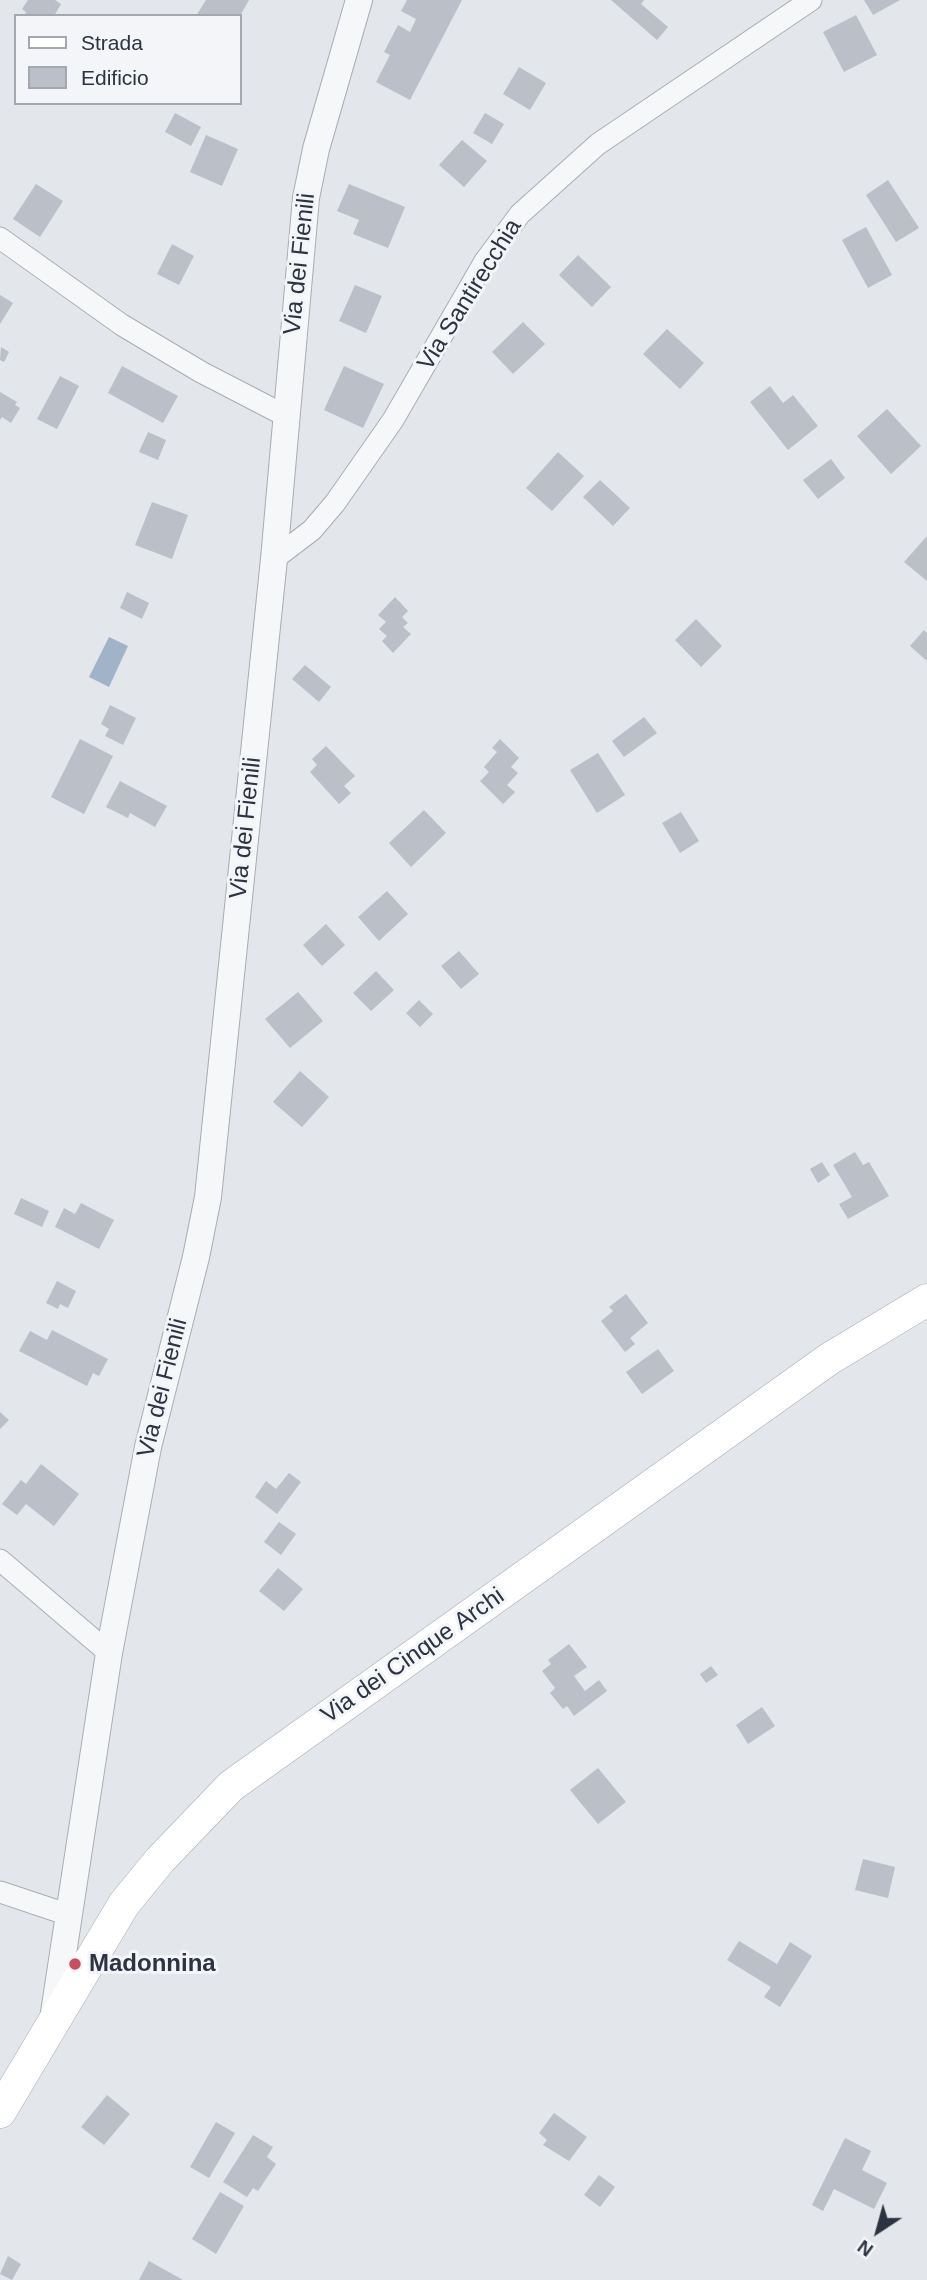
<!DOCTYPE html>
<style>
body{margin:0}
#map{position:relative;width:927px;height:2280px;overflow:hidden;background:#e3e6ea;font-family:Arial,sans-serif}
canvas{display:block}
.legend{position:absolute;left:14px;top:14px;width:228px;height:91px;box-sizing:border-box;background:#f3f5f8;border:2px solid #a3a7af;margin:0;padding:9px 12px;list-style:none;font-size:21px;color:#2c3342}
.legend li{display:flex;align-items:center;gap:14px;height:35px}
.legend b{width:35px;border:2px solid #a3a7af}
.north{position:absolute;left:843px;top:2196px;width:70px;height:70px;-webkit-text-stroke:5px #f3f5f8;paint-order:stroke;rotate:216deg;font-size:19px;font-weight:700;line-height:28px;text-align:center;color:#2c3342}
.north::after{content:'';display:block;margin:auto;width:24px;height:32px;background:#2c3342;clip-path:polygon(50% 0,100% 100%,50% 72%,0 100%)}
</style>
<div id="map">
<canvas width="927" height="2280"></canvas>
<ul class="legend">
<li><b style="height:9px;background:#fff"></b>Strada</li>
<li><b style="height:19px;background:#bbbfc7"></b>Edificio</li>
</ul>
<div class="north">N</div>
</div>
<script>
const g = document.querySelector('canvas').getContext('2d');
g.lineJoin = 'round';
function fillPath(path, color) {
  g.fillStyle = color;
  g.fill(path, 'evenodd');
}
function trace(path, color, width, dash) {
  g.strokeStyle = color;
  g.lineWidth = width;
  g.lineCap = dash ? 'butt' : 'round';
  g.setLineDash(dash || []);
  g.stroke(path);
}
function label(font, color, halo, rows, align = 'center') {
  g.font = font + ' Arial,sans-serif';
  g.lineWidth = 6;
  g.setLineDash([]);
  g.textBaseline = 'middle';
  g.strokeStyle = halo;
  g.fillStyle = color;
  for (const [text, x, y, turn = 0] of rows) {
    g.save();
    g.translate(x, y);
    g.rotate((+turn || 0) * Math.PI / 180);
    g.textAlign = isNaN(turn) ? turn : align;
    if (halo) g.strokeText(text, 0, 0);
    g.fillText(text, 0, 0);
    g.restore();
  }
}
fillPath(new Path2D(`
 M 109,637 L 128,646 L 109,687 L 89,677 Z`), '#a1b3c8');
fillPath(new Path2D(`
 M 28,0 L 55,0 L 61,4 L 54,16 L 24,16 L 26,12 L 22,9 Z
 M 206,0 L 249,0 L 240,16 L 196,16 Z
 M 407,0 L 462,0 L 410,100 L 376,82 L 390,55 L 384,52 L 398,25 L 410,32 L 416,19 L 401,11 Z
 M 611,0 L 644,0 L 641,4 L 668,27 L 657,40 Z
 M 864,0 L 900,0 L 873,15 Z
 M 856,15 L 877,55 L 844,72 L 823,32 Z
 M 519,67 L 546,83 L 530,110 L 503,94 Z
 M 175,113 L 201,127 L 191,146 L 165,132 Z
 M 485,113 L 504,124 L 492,144 L 473,133 Z
 M 206,135 L 238,149 L 222,186 L 190,172 Z
 M 462,140 L 487,161 L 464,187 L 439,165 Z
 M 888,180 L 919,228 L 896,242 L 866,195 Z
 M 36,184 L 63,201 L 40,237 L 13,219 Z
 M 349,184 L 405,207 L 388,248 L 353,234 L 359,220 L 337,211 Z
 M 866,227 L 892,275 L 868,288 L 842,240 Z
 M 172,244 L 194,256 L 179,285 L 157,274 Z
 M 578,255 L 611,287 L 592,307 L 559,275 Z
 M 355,285 L 382,296 L 366,333 L 339,321 Z
 M 0,295 L 13,303 L 0,324 Z
 M 523,322 L 545,344 L 513,374 L 492,352 Z
 M 667,329 L 704,363 L 680,389 L 643,354 Z
 M 1,347 L 9,352 L 4,362 L 0,360 Z
 M 122,366 L 178,396 L 163,423 L 108,393 Z
 M 344,366 L 384,384 L 363,428 L 324,410 Z
 M 60,376 L 79,386 L 57,429 L 37,419 Z
 M 770,386 L 783,403 L 793,395 L 818,426 L 788,450 L 750,402 Z
 M 0,392 L 17,402 L 15,405 L 20,408 L 11,423 L 2,417 L 0,420 Z
 M 887,409 L 921,446 L 891,474 L 857,436 Z
 M 148,432 L 166,440 L 158,460 L 139,452 Z
 M 558,452 L 584,476 L 552,511 L 526,488 Z
 M 831,459 L 845,478 L 818,499 L 803,480 Z
 M 600,480 L 630,508 L 613,526 L 583,497 Z
 M 152,502 L 188,515 L 172,559 L 135,545 Z
 M 927,536 L 927,581 L 904,562 Z
 M 127,592 L 149,603 L 142,619 L 120,608 Z
 M 395,597 L 408,611 L 402,617 L 408,623 L 403,627 L 411,634 L 393,653 L 382,641 L 387,636 L 379,629 L 386,622 L 378,615 Z
 M 696,619 L 722,646 L 701,667 L 675,640 Z
 M 924,630 L 927,633 L 927,661 L 910,646 Z
 M 305,665 L 331,687 L 319,702 L 292,679 Z
 M 110,705 L 136,718 L 123,745 L 105,736 L 109,729 L 101,724 Z
 M 644,717 L 657,733 L 624,757 L 612,741 Z
 M 80,739 L 113,756 L 84,814 L 51,797 Z
 M 500,739 L 519,758 L 511,767 L 518,773 L 507,785 L 515,792 L 503,804 L 480,781 L 489,772 L 484,767 L 497,752 L 492,748 Z
 M 326,746 L 355,776 L 344,786 L 351,793 L 339,804 L 310,772 L 317,765 L 312,759 Z
 M 598,753 L 625,795 L 597,813 L 570,770 Z
 M 120,781 L 167,806 L 155,827 L 130,813 L 128,818 L 106,807 Z
 M 424,810 L 446,833 L 411,867 L 389,843 Z
 M 681,812 L 699,841 L 680,853 L 662,823 Z
 M 387,891 L 408,914 L 379,941 L 358,917 Z
 M 326,924 L 345,945 L 322,966 L 303,945 Z
 M 459,951 L 479,974 L 461,989 L 441,966 Z
 M 376,971 L 394,990 L 371,1011 L 353,993 Z
 M 298,992 L 323,1021 L 290,1048 L 265,1019 Z
 M 419,1000 L 433,1014 L 420,1027 L 406,1013 Z
 M 300,1071 L 329,1097 L 302,1127 L 273,1102 Z
 M 855,1152 L 863,1165 L 869,1162 L 889,1196 L 848,1219 L 839,1204 L 852,1197 L 833,1165 Z
 M 822,1162 L 830,1175 L 818,1183 L 810,1169 Z
 M 21,1198 L 49,1211 L 42,1227 L 14,1214 Z
 M 81,1203 L 114,1220 L 99,1249 L 55,1227 L 64,1208 L 75,1214 Z
 M 57,1281 L 76,1291 L 68,1308 L 60,1304 L 58,1309 L 46,1303 Z
 M 626,1294 L 648,1323 L 630,1338 L 635,1344 L 625,1352 L 601,1321 L 613,1311 L 609,1307 Z
 M 52,1330 L 108,1359 L 99,1376 L 93,1373 L 87,1386 L 19,1351 L 30,1331 L 47,1340 Z
 M 658,1349 L 674,1371 L 642,1394 L 626,1372 Z
 M 0,1412 L 9,1420 L 0,1429 Z
 M 41,1464 L 79,1494 L 54,1526 L 26,1504 L 17,1515 L 2,1504 L 21,1480 L 26,1484 Z
 M 289,1473 L 301,1482 L 277,1514 L 255,1497 L 266,1481 L 276,1489 Z
 M 279,1522 L 296,1534 L 281,1555 L 264,1542 Z
 M 278,1568 L 303,1589 L 284,1611 L 259,1591 Z
 M 569,1644 L 587,1667 L 574,1676 L 585,1691 L 599,1680 L 607,1691 L 574,1716 L 567,1706 L 563,1709 L 550,1693 L 555,1688 L 542,1671 L 551,1664 L 548,1660 Z
 M 711,1666 L 718,1675 L 706,1683 L 700,1674 Z
 M 762,1707 L 775,1726 L 748,1744 L 736,1725 Z
 M 598,1768 L 626,1802 L 598,1824 L 570,1790 Z
 M 863,1859 L 895,1867 L 888,1898 L 855,1890 Z
 M 739,1941 L 777,1964 L 790,1942 L 812,1956 L 780,2007 L 764,1997 L 771,1987 L 727,1960 Z
 M 107,2095 L 130,2114 L 104,2145 L 81,2127 Z
 M 554,2113 L 587,2137 L 569,2161 L 543,2145 L 547,2140 L 539,2133 Z
 M 216,2122 L 235,2133 L 209,2178 L 190,2167 Z
 M 253,2135 L 273,2147 L 267,2157 L 276,2164 L 258,2191 L 253,2188 L 247,2197 L 223,2182 Z
 M 845,2138 L 871,2151 L 862,2170 L 887,2183 L 874,2209 L 834,2189 L 823,2211 L 812,2205 Z
 M 599,2175 L 615,2187 L 600,2207 L 584,2195 Z
 M 220,2192 L 244,2206 L 216,2254 L 192,2239 Z
 M 8,2256 L 21,2264 L 12,2280 L 0,2274 Z
 M 149,2261 L 183,2280 L 139,2280 Z`), '#bbbfc7');
const minor = new Path2D(`
 M 0,238 L 122,325 L 201,372 L 286,416
 M 274,559 L 312,530 L 335,503 L 393,420 L 485,261 L 520,214 L 598,144 L 811,0
 M 0,1560 L 109,1653
 M 0,1892 L 69,1915`);
const tertiary = new Path2D(`
 M 53,2019 L 109,1653 L 148,1447 L 196,1257 L 208,1197 L 274,559 L 306,198 L 316,149 L 359,0`);
const secondary = new Path2D(`
 M 0,2112 L 124,1904 L 160,1860 L 231,1786 L 829,1359 L 927,1300`);
trace(minor, '#a8adb4', 23);
trace(tertiary, '#a8adb4', 28);
trace(secondary, '#a8adb4', 33);
trace(minor, '#f6f7f9', 21);
trace(tertiary, '#f6f7f9', 26);
trace(secondary, '#fff', 32);
for (const [x, y, r, color] of [
 [75,1964,7,"#c65261"]
]) {
  const dot = new Path2D();
  dot.arc(x, y, r, 0, 2 * Math.PI);
  g.fillStyle = color;
  g.fill(dot);
  trace(dot, '#f3f5f8', 2.5);
}
label('24px', '#2c3342', '#f3f5f8', [
 ["Via dei Fienili",300,264,-84],
 ["Via Santirecchia",470,295,-58],
 ["Via dei Fienili",246,828,-84],
 ["Via dei Fienili",163,1388,-76],
 ["Via dei Cinque Archi",413,1656,-35]
]);
label('bold 24px', '#2c3342', '#f3f5f8', [
 ["Madonnina",89,1964]
], 'left');
</script>
